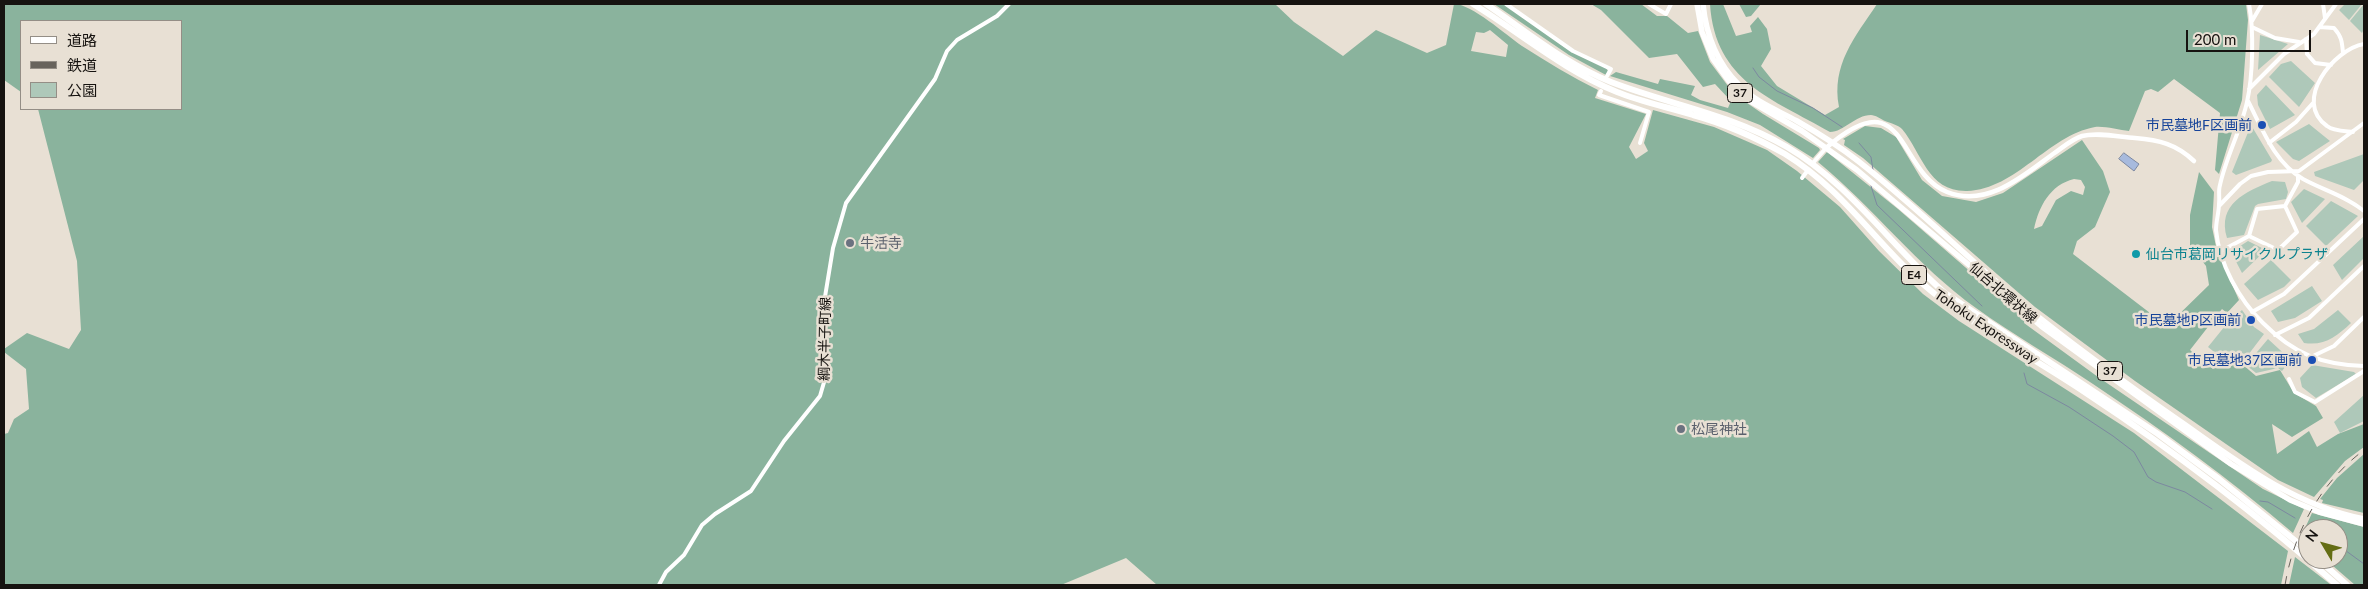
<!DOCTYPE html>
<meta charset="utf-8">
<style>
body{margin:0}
#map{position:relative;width:2368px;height:589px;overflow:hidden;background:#e8e0d4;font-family:Lato,"Noto Sans JP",sans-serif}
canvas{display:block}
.frame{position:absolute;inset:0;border:5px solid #161310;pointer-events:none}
.legend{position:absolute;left:20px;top:20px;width:162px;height:90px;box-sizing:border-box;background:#e8e0d4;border:1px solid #948e86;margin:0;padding:6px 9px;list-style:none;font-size:15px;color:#161310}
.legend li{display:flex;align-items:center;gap:10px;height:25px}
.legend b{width:25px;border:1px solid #948e86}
.north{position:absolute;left:2298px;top:519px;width:50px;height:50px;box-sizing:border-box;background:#e8e0d4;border:1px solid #948e86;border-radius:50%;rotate:307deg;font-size:14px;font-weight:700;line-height:20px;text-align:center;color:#161310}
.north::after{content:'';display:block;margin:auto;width:18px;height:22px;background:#646d14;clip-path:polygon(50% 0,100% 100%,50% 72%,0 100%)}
.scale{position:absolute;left:2186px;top:30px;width:125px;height:22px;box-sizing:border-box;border:2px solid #161310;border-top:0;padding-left:6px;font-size:15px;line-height:18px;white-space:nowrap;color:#161310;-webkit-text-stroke:4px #e8e0d4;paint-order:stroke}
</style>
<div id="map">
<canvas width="2368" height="589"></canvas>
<div class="frame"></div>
<ul class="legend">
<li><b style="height:6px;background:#fff"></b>道路</li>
<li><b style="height:6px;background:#68635c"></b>鉄道</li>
<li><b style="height:14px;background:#aec8b9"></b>公園</li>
</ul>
<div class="north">N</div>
<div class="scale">200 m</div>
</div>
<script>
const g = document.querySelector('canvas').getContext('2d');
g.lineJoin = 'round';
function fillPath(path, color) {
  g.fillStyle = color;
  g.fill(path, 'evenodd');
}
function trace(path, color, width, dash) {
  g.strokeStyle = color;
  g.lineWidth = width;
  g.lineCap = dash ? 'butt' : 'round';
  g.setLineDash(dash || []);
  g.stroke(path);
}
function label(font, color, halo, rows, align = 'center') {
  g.font = font + ' Lato,"Noto Sans JP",sans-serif';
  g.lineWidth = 5;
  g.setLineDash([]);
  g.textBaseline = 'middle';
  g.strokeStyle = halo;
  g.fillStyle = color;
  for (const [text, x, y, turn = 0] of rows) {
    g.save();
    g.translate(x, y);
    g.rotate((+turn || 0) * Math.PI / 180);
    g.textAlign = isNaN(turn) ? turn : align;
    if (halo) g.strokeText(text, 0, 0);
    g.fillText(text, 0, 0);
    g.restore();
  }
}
fillPath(new Path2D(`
 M 2345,4 L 2362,4 L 2349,20 L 2339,10 Z
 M 2364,4 L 2364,29 L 2362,33 L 2350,21 Z
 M 2260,35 L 2288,44 L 2258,70 Z
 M 2291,61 L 2315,83 L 2299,107 L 2269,77 L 2281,64 Z
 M 2266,85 L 2295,115 L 2270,129 L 2258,105 L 2257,95 Z
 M 2309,124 L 2330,141 L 2299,161 L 2293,159 L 2276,142 Z
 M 2251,125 L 2272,160 L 2271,162 L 2236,175 L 2232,172 Z
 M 2364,154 L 2364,180 L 2354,190 L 2315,176 L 2314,172 Z
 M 2272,181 L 2285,182 L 2288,192 L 2286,199 L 2258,204 L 2255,206 L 2244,235 L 2227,238 C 2217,204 2245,192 2272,181 Z
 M 2304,189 L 2325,199 L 2302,223 L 2291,202 Z
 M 2331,201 L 2358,216 L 2326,246 L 2306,226 Z
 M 2364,236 L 2364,258 L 2342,280 L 2333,265 Z
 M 2248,241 L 2266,250 L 2242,273 L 2231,252 Z
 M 2271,260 L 2291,280 L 2284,287 L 2258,300 L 2244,284 Z
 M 2312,286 L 2322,301 L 2295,318 L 2278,322 L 2271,311 Z
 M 2242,310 L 2254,327 L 2264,334 L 2242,363 L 2223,359 L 2208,347 L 2229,321 Z
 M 2338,310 L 2351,323 C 2336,337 2325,346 2304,343 L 2298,334 L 2314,329 Z
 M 2268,339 L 2291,360 L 2282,371 L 2278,368 L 2256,373 L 2246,365 Z
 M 2312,365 L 2354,372 L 2356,374 L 2316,398 L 2302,387 L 2300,378 Z
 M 2364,395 L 2364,421 L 2340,433 L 2334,422 Z`), '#aec8b9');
fillPath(new Path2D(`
 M 4,4 L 1275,4 L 1294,22 L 1343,56 L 1376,30 L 1427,53 L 1446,45 L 1454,4 C 1472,4 1506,35 1522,46 C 1547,62 1572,77 1598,90 L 1595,98 L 1646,114 L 1629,147 L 1636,159 L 1648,151 L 1644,143 L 1653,110 L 1714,127 L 1767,150 L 1797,171 L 1840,207 L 1879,251 L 1923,294 L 1959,321 L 2134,433 L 2288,551 L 2281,585 L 1157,585 L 1126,558 L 1061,585 L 4,585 L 4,434 L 8,433 L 14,419 L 29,409 L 26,369 L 4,352 L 4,349 L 27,333 L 69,349 L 81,330 L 77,261 L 38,109 L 181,109 L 181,21 L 21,21 L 21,92 L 4,80 ZM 1490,30 L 1508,45 L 1506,57 L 1471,51 L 1476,32 L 1484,33 Z
 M 1494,4 L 1504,4 L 1566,48 L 1606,68 L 1608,71 L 1606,75 L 1569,55 Z
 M 1591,4 L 1641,4 L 1657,16 L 1667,16 L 1688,33 L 1698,31 L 1710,62 L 1734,94 L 1763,114 L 1819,148 L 1820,150 L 1813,158 L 1760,125 L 1727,112 L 1610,76 L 1616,72 L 1658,84 L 1660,79 L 1695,86 L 1691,95 L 1700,100 L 1728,108 L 1731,101 L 1715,84 L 1703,87 L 1677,54 L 1649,58 L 1601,10 Z
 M 1710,4 L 1723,4 L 1736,36 L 1752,32 L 1750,26 L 1758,17 L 1767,29 L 1771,49 L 1761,66 L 1777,86 L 1825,115 L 1839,107 C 1831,65 1855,37 1877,4 L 2246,4 L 2248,20 L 2242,100 L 2219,174 L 2215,170 L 2220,113 L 2174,79 L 2158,92 L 2151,89 L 2145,91 L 2129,131 C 2119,130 2105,126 2095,127 C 2047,136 2017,189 1967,191 C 1928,192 1922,153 1902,129 C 1898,125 1890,123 1885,121 C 1881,119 1875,115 1871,115 C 1855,115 1844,132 1830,132 C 1773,99 1715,82 1710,4 Z
 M 1739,4 L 1761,4 L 1751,16 L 1746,17 Z
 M 1865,126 L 1881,128 L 1896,137 L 1922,180 L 1942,196 L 1976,202 L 2003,193 L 2082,140 L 2103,171 L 2110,192 L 2095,227 L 2077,241 L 2073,254 L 2167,326 L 2209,285 L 2206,266 L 2190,245 L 2190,215 L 2199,172 L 2214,192 L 2212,227 L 2217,251 L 2239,300 L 2227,313 L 2222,309 L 2190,350 L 2213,369 L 2223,361 L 2242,364 L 2256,376 L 2280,370 L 2294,393 L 2316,406 L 2323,418 L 2292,437 L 2272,424 L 2277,454 L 2309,431 L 2317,447 L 2338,434 L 2364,424 L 2364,447 L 2345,461 L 2314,497 L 2278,480 L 2135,381 L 2035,307 L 1863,158 L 1844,145 L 1845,140 L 1843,139 ZM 2074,179 L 2081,180 L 2085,187 L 2083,195 L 2071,191 L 2056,200 L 2042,226 L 2034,229 C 2039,206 2050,185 2074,179 Z
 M 1827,152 L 1898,209 L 2025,319 L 2024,323 L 2098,377 L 2263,489 L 2304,509 L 2293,533 C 2230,479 2162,430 2093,384 C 2055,358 2013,335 1976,308 C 1917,266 1874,208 1818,162 Z
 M 2364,454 L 2364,513 L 2322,503 L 2323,500 L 2320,499 L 2337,478 Z
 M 2312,513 L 2364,527 L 2364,585 L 2355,585 L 2325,559 L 2338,559 L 2338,529 L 2308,529 L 2308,545 L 2300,539 Z
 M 2295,557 L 2330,584 L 2331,585 L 2289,585 Z`), '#8ab39d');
const water = new Path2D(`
 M 2124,153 L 2139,164 L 2134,171 L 2119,159 Z`);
fillPath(water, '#a7badd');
trace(water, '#7c88a0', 1);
trace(new Path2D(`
 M 1753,68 L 1759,77 L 1777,91 L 1813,108 L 1842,127
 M 1859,143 L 1871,157 L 1873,170
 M 1871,186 L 1877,205 L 1982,306
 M 2024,373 L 2027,384 L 2069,407 L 2113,436 L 2134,452 L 2148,477 L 2156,482 L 2185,492 L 2212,509
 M 2260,501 L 2268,502 L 2295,518
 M 2312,528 L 2314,529
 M 2338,545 L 2364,564`), '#7c88a0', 1);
trace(new Path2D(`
 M 1506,4 L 1573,51 L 1611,69 L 1607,76
 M 1649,4 L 1666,14 L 1671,4
 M 2249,4 C 2254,30 2253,76 2247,102 C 2241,130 2226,157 2220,185 C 2218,191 2220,197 2219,204 C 2219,212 2216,221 2216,230 C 2219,263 2239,300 2263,323 C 2293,353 2321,365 2364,366
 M 2323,4 L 2325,18
 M 2252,21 L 2262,4
 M 2252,27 L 2275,38 L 2299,42
 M 2319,27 L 2334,28 C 2342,37 2342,42 2343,53
 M 2306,39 L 2307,54 L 2315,63 L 2331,65
 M 2249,89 L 2284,54 L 2314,34 L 2336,4
 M 1601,91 L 1599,95 L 1649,112 L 1640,143
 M 2248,101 C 2262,128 2274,162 2303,179 C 2323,190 2346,196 2364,211
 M 2353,132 C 2345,131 2333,131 2327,126 C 2292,101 2334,49 2364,44
 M 2269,143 L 2296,122 L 2313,103
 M 1812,164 L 1826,148
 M 1802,178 L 1808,170
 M 2219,206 L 2240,184 L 2251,176 L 2268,172 L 2299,171 L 2364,123
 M 2249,236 L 2278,250 L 2297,232 L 2285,206
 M 2221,251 L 2249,236 L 2257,209 L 2285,206 L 2298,182 L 2298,176
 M 2252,312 L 2284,294 L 2364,219
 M 2275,335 L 2309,318 L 2364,266
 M 2311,357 L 2334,346 L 2364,317
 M 2289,379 L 2295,392 L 2315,402 L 2364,371
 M 659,585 L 666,572 L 684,555 L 702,525 L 715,514 L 751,491 L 784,441 L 820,396 L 827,372 L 823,309 L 833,248 L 846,203 L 935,79 L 947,51 L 957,40 L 997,16 L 1009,4`), '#fff', 4);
trace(new Path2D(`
 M 1826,148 C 1907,77 1896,171 1947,192 C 1987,208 2023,176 2053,154 C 2062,148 2072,139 2082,136 C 2098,132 2119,137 2135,138 C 2159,140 2176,144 2194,161`), '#fff', 4.5);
trace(new Path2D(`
 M 1697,4 L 1702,32 L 1713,59 L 1728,80 L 1745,98 L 1802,131 L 1857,170 L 2041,326 L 2231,464 L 2290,500 L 2319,512 L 2364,524
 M 1703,4 C 1706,34 1717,63 1739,85 C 1755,102 1777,110 1797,121 C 1818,133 1839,146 1858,161 C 1916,206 1968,259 2024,305 C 2076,348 2131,387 2187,426 C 2243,466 2295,505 2364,519`), '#fff', 5.5);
trace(new Path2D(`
 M 1473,4 C 1522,34 1563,70 1617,92 C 1641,102 1668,107 1693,115 C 1726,124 1755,137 1785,154 C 1849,193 1882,254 1939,297 C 1985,333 2037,360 2086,393 C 2174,451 2258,515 2337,585
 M 1486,4 C 1526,31 1565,64 1611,82 C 1671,105 1730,114 1787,147 C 1850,184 1891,246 1945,293 L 2158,434 L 2219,479 L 2308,551
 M 2318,559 L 2347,585`), '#fff', 6);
trace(new Path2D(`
 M 2285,585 C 2294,532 2320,483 2364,450`), '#68635c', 1, [9, 9]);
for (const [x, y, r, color] of [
 [2262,125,5,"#1a4fb4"],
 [850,243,5,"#6b7280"],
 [2136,254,5,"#0f9aa8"],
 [2251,320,5,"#1a4fb4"],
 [2312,360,5,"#1a4fb4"],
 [1681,429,5,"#6b7280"]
]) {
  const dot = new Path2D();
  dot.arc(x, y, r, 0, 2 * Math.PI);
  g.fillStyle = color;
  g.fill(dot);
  trace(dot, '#e8e0d4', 2);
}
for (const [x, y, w] of [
 [1740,93,25],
 [1914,275,25],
 [2110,371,25]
]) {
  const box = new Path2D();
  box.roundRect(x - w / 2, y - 9.5, w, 19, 4);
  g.fillStyle = '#e8e0d4';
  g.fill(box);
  trace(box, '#161310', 1);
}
label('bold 12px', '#161310', null, [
 ["37",1740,93],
 ["E4",1914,275],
 ["37",2110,371]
]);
label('14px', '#164399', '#e8e0d4', [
 ["市民墓地F区画前",2252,125],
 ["市民墓地P区画前",2241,320],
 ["市民墓地37区画前",2302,360]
], 'right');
label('14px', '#5b616d', '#e8e0d4', [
 ["牛活寺",860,243],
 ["松尾神社",1691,429]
], 'left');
label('14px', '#0d838f', '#e8e0d4', [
 ["仙台市葛岡リサイクルプラザ",2146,254]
], 'left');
label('14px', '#161310', '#e8e0d4', [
 ["仙台北環状線",2003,293,41],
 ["Tohoku Expressway",1986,327,34],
 ["綱木半子町線",825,339,-89]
]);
</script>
